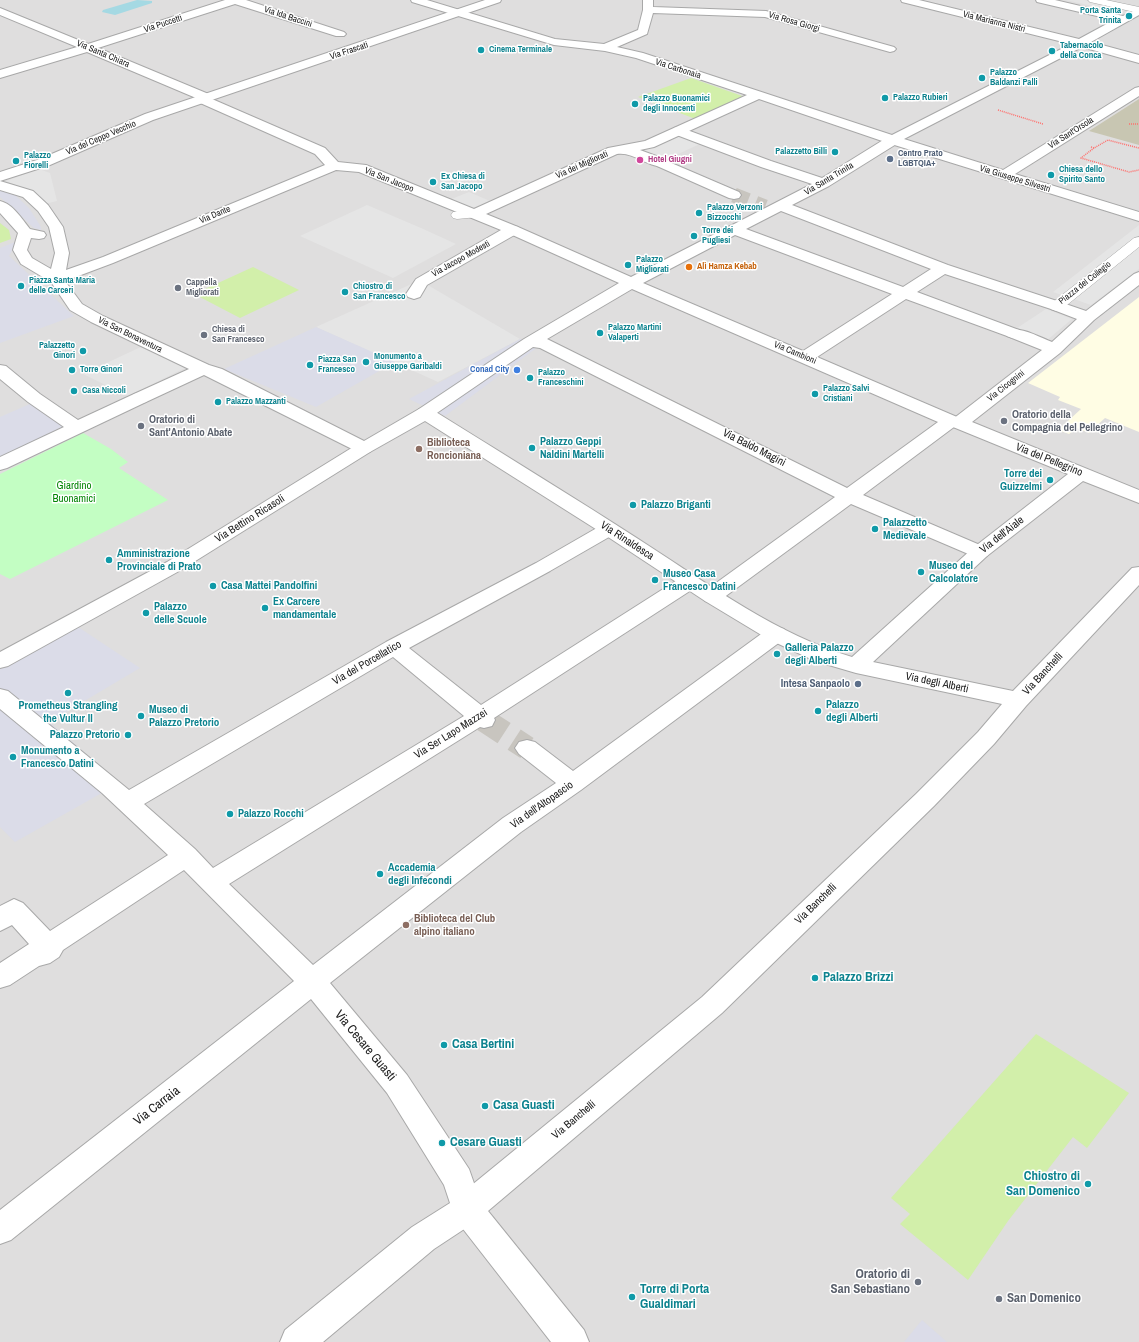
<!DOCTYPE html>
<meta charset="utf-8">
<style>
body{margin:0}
canvas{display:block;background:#f2eee7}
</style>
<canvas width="1139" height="1342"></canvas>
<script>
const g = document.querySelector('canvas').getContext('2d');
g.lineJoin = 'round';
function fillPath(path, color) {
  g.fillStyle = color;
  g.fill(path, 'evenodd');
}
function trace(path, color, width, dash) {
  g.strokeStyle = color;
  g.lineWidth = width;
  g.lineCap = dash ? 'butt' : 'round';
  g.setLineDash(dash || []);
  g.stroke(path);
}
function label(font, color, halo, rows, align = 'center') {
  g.font = font + ' "Archivo Narrow",sans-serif';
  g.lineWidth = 3;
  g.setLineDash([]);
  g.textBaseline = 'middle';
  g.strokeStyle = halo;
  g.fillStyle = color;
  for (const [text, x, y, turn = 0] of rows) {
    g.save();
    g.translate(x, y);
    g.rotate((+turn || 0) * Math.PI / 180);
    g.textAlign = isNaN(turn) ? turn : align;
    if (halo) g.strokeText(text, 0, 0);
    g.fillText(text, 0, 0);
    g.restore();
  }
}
fillPath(new Path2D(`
 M 0,0 L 1139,0 L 1139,1342 L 0,1342 Z`), '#dfdede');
fillPath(new Path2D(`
 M 1139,297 L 1139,432 L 1105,418 L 1089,433 L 1077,428 L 1069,434 L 1058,430 L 1081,409 L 1058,400 L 1060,397 L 1028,383 Z`), '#fffde4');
fillPath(new Path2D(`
 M 1139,99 L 1139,145 L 1089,131 Z`), '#c8c6b2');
fillPath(new Path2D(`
 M 691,78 L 748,98 L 698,120 L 638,97 Z
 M 0,223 L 9,230 L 11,239 L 0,243 Z
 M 253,267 L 299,290 L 240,318 L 194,294 Z
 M 1036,1034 L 1129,1093 L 1087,1148 L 1073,1137 L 1008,1221 L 968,1280 L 900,1224 L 910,1214 L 891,1198 Z`), '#d2efaa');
fillPath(new Path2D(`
 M 83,433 L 111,449 L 128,462 L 119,468 L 168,500 L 10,579 L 0,574 L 0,474 Z`), '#c3fec3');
fillPath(new Path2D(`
 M 1065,0 L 1084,0 L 1126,10 L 1120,12 Z
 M 682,134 L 704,142 L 663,161 L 641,152 Z
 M 39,169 L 50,173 L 57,201 L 44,204 L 32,192 L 6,181 Z
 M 469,192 L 490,201 L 471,209 L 449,200 Z
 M 367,205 L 421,228 L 456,244 L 393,278 L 300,236 Z
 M 1139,225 L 1139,269 L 1091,305 L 1053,292 Z
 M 416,282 L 426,284 L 520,339 L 438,382 L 316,327 Z
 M 1046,309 L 1072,319 L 1045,342 L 1014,330 Z
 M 143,346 L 185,368 L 128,396 L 83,374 Z`), '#e5e5e5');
fillPath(new Path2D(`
 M 0,190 L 14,194 L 29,208 L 41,227 L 41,230 L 34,228 L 0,197 Z
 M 15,242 L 14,247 L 9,256 L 74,316 L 0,343 L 0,248 Z
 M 316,327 L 395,362 L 316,407 L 224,369 Z
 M 520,339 L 543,343 L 445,416 L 409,399 Z
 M 39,400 L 83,431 L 0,470 L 0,417 Z
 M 72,623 L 140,668 L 49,722 L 119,782 L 100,794 L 15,842 L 0,827 L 0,655 Z
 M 922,1320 L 947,1342 L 904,1342 Z`), '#dbdce8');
fillPath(new Path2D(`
 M 137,0 L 152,1 L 152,3 L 115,15 L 102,12 L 103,10 Z`), '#a5d9e3');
trace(new Path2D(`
 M 734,195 L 765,207`), '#c8c5bf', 15, [15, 8]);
trace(new Path2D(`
 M 484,720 L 527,748`), '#c8c5bf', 24, [24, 12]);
const service = new Path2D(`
 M 1088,0 L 1106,0 L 1139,7 L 1139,13 L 1090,2 Z
 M 474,210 L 478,211 L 480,214 L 478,217 L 457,219 L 453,218 L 451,215 L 453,212 Z
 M 1139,237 L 1139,247 L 1062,309 L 1057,310 L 1052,309 L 1050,306 L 1052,303 L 1134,238 Z`);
const pedestrian = new Path2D(`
 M 679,127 L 771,161 L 822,178 L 888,137 L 898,137 L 900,140 L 898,143 L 829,186 L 792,205 L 948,265 L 1063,303 L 1065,306 L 1063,309 L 1057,311 L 945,274 L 917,292 L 1019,330 L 1021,333 L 1019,336 L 1013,338 L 1007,336 L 906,299 L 817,357 L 957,417 L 965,419 L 968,423 L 965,427 L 959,428 L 954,427 L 863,495 L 987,548 L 990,552 L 987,556 L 980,558 L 973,556 L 851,504 L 719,601 L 712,603 L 705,601 L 702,596 L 705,591 L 835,497 L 540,348 L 533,347 L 431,417 L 425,418 L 419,417 L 416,413 L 419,409 L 524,339 L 619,283 L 508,233 L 506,230 L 508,227 L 513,226 L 518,227 L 631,277 L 812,184 L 761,167 L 674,134 L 673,131 L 674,128 ZM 781,211 L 931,269 L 903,287 L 746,229 ZM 735,235 L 892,294 L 803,351 L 643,283 ZM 632,289 L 938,422 L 847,488 L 547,339 Z
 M 662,159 L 739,192 L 741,195 L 739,198 L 734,199 L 729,198 L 657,166 L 655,163 L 657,160 Z
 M 0,365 L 6,366 L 40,394 L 78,420 L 134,394 L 140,393 L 146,394 L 149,398 L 146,402 L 7,468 L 0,470 L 0,457 L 64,427 L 28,402 L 0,379 Z
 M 364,443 L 370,444 L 373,448 L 370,452 L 181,570 L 8,666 L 0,668 L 0,652 L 167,562 L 358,444 Z
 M 609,523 L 616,525 L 619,529 L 616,533 L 550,571 L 409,648 L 481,705 L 682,577 L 689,575 L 696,577 L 699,582 L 696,587 L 494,718 L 495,720 L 492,726 L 484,728 L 480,727 L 229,884 L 313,965 L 503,818 L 556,783 L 519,754 L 515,748 L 519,742 L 527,740 L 535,742 L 573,771 L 768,629 L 776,627 L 784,629 L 787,634 L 784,639 L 581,790 L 521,832 L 330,983 L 407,1075 L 469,1169 L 483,1209 L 478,1220 L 434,1249 L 323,1342 L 280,1342 L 285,1330 L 412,1227 L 450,1203 L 444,1185 L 387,1093 L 311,999 L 11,1240 L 0,1244 L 0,1210 L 294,981 L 184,870 L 63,950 L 59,957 L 50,963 L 39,966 L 10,985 L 0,988 L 0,963 L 29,944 L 12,925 L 0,931 L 0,906 L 14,899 L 23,903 L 50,931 L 168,855 L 102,793 L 0,709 L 0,689 L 8,691 L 129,790 L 386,642 L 536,563 L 602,525 ZM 393,657 L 464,716 L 213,868 L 195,849 L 144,804 Z`);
const minor = new Path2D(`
 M 225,0 L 246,0 L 344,32 L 346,34 L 344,36 L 336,36 L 235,4 L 98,48 L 211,95 L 212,99 L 325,148 L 338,162 L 366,165 L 474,209 L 608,148 L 645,141 L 747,95 L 636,58 L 605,51 L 554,45 L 412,2 L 411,0 L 427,0 L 555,39 L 604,44 L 638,30 L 643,10 L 643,0 L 653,0 L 653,7 L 766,11 L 894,47 L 896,49 L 894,51 L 890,52 L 765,17 L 653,13 L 647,34 L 617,47 L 643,53 L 892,135 L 1071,44 L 902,2 L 901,0 L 919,0 L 1079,39 L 1114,20 L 1037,2 L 1036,0 L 1055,0 L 1123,16 L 1139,8 L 1139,15 L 1091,42 L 1139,55 L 1139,63 L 1082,47 L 904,139 L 1003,170 L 1135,88 L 1139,87 L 1139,96 L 1015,174 L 1139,212 L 1139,221 L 888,143 L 759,99 L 654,147 L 640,150 L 667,160 L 669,163 L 667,166 C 650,170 634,151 617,154 L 486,214 L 518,227 L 520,230 L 518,233 L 427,285 L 420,297 L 414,299 L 408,297 L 406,294 L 416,279 L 501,230 L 359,172 L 336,170 L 113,263 L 65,281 L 82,304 L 103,316 L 209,365 L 222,369 L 364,441 L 419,409 L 425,408 L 431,409 C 503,454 575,498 646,544 C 711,586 778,635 852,657 L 973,548 L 1068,474 L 953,427 L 950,423 L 953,419 L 1042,350 L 1007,336 L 1005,333 L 1007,330 C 1021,326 1039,337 1052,342 L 1077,319 L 1051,309 L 1049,306 L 1051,303 L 1057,301 L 1086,311 L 1134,274 L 1139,272 L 1139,285 L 1094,320 L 1060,353 L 972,422 L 1139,490 L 1139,503 L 1083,481 L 987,556 L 873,662 L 1013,691 L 1132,568 L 1139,567 L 1139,585 L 1026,706 L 994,744 L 934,806 L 722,1013 L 488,1211 L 584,1330 L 589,1342 L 551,1342 L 456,1220 L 451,1209 L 456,1198 L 702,997 L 916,794 L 978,732 L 1002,704 L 856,673 L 815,661 L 768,639 L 705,601 L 602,533 L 425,421 L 370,452 L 364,453 L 358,452 L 204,375 L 146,402 L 140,403 L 134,402 L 131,398 L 134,394 L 189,369 L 91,322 L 70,310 L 51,282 L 21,264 L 13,250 L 18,233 L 0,213 L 0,201 C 13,204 22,219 30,229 L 44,232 L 46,235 L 44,238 L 39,239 L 31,238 L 27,250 L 32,258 L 51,269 L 55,253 L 49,227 L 38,211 L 23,197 L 0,190 L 0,181 L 33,191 L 48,205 L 63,227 L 69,253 L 66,270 L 103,257 L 325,165 L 315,154 L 198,102 L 196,98 L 87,52 L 0,78 L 0,70 L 77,47 L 0,15 L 0,8 L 88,44 Z`);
const tertiary = new Path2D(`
 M 485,0 L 501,0 L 500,2 L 153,120 L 50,165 L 0,181 L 0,172 L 40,159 L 145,114 Z`);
trace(service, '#a8a8a8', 1);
trace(pedestrian, '#a8a8a8', 2);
trace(minor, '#a8a8a8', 2);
trace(tertiary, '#a8a8a8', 2);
trace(new Path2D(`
 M 998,110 L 1043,124
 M 1129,124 L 1139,124
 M 1091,147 L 1094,148 L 1108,140 L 1139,148
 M 1094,148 L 1081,158 L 1129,172 L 1139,170`), '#ff6f6c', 1.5, [1, 1]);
fillPath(service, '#fff');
fillPath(pedestrian, '#fff');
fillPath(minor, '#fff');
fillPath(tertiary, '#fff');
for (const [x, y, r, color] of [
 [1129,16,4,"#0f9aa8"],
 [481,50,4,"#0f9aa8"],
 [1052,51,4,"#0f9aa8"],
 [982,78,4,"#0f9aa8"],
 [885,98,4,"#0f9aa8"],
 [635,104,4,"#0f9aa8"],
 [835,152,4,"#0f9aa8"],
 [890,159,4,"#5c6f8a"],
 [640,160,4,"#d1479c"],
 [16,161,4,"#0f9aa8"],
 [1051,175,4,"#0f9aa8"],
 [433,182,4,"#0f9aa8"],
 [699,213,4,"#0f9aa8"],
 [694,236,4,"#0f9aa8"],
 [628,265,4,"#0f9aa8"],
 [689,267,4,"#e8710a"],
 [21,286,4,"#0f9aa8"],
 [178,288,4,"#6b7280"],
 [345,292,4,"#0f9aa8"],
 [600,333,4,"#0f9aa8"],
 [204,335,4,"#6b7280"],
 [83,351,4,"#0f9aa8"],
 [366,362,4,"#0f9aa8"],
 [310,365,4,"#0f9aa8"],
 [72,370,4,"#0f9aa8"],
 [517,370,4,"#3f7fe0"],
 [530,378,4,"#0f9aa8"],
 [74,391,4,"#0f9aa8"],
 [815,394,4,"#0f9aa8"],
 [218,402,4,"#0f9aa8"],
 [1004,421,4,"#6b7280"],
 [141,426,4,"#6b7280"],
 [532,448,4,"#0f9aa8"],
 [419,449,4,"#8d6e63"],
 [1050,480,4,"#0f9aa8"],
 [633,505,4,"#0f9aa8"],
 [875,529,4,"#0f9aa8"],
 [109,560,4,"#0f9aa8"],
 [921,572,4,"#0f9aa8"],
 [655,580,4,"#0f9aa8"],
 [213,586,4,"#0f9aa8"],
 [265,608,4,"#0f9aa8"],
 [146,613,4,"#0f9aa8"],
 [777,654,4,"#0f9aa8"],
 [858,684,4,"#5c6f8a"],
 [68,693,4,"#0f9aa8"],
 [818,711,4,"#0f9aa8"],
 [141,716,4,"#0f9aa8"],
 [128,735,4,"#0f9aa8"],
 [13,757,4,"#0f9aa8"],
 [230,814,4,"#0f9aa8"],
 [380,874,4,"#0f9aa8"],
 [406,925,4,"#8d6e63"],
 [815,978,4,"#0f9aa8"],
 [444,1045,4,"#0f9aa8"],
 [485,1106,4,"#0f9aa8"],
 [442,1143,4,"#0f9aa8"],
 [1088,1184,4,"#0f9aa8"],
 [918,1282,4,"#6b7280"],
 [632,1297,4,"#0f9aa8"],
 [999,1299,4,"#6b7280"]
]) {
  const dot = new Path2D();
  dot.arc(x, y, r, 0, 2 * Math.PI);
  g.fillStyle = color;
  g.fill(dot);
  trace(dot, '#fff', 1.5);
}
label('bold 9px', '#0d838f', '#fff', [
 ["Porta Santa",1121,11,"right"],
 ["Trinita",1121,21,"right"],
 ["Tabernacolo",1060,46],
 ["della Conca",1060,56],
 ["Cinema Terminale",489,50],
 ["Palazzo",990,73],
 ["Baldanzi Palli",990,83],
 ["Palazzo Rubieri",893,98],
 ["Palazzo Buonamici",643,99],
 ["degli Innocenti",643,109],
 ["Palazzetto Billi",827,152,"right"],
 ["Palazzo",24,156],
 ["Fiorelli",24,166],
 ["Chiesa dello",1059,170],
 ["Spirito Santo",1059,180],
 ["Ex Chiesa di",441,177],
 ["San Jacopo",441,187],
 ["Palazzo Verzoni",707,208],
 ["Bizzocchi",707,218],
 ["Torre dei",702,231],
 ["Pugliesi",702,241],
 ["Palazzo",636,260],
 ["Migliorati",636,270],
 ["Piazza Santa Maria",29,281],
 ["delle Carceri",29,291],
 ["Chiostro di",353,287],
 ["San Francesco",353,297],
 ["Palazzo Martini",608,328],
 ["Valaperti",608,338],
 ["Palazzetto",75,346,"right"],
 ["Ginori",75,356,"right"],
 ["Monumento a",374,357],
 ["Giuseppe Garibaldi",374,367],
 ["Piazza San",318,360],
 ["Francesco",318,370],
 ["Torre Ginori",80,370],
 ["Palazzo",538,373],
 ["Franceschini",538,383],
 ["Palazzo Salvi",823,389],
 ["Cristiani",823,399],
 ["Casa Niccoli",82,391],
 ["Palazzo Mazzanti",226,402]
], 'left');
label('9px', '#212121', '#fff', [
 ["Via Ida Baccini",288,17,18],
 ["Via Rosa Giorgi",794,22,16],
 ["Via Marianna Nistri",994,22,14],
 ["Via Puccetti",163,24,-18],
 ["Via Frascati",349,51,-18],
 ["Via Santa Chiara",103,54,23],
 ["Via Carbonaia",678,69,18],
 ["Via Sant'Orsola",1071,133,-32],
 ["Via del Ceppo Vecchio",101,138,-23],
 ["Via dei Migliorati",582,165,-24],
 ["Via Santa Trinita",829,179,-31],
 ["Via Giuseppe Silvestri",1015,179,17],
 ["Via San Jacopo",389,180,22],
 ["Via Dante",215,215,-23],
 ["Via Jacopo Modesti",461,259,-29],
 ["Piazza del Collegio",1085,283,-38],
 ["Via San Bonaventura",130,335,26],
 ["Via Cambioni",795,353,23],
 ["Via Cicognini",1006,386,-38]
]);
label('bold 9px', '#4e5e75', '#fff', [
 ["Centro Prato",898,154],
 ["LGBTQIA+",898,164]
], 'left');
label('bold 9px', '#b23c85', '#fff', [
 ["Hotel Giugni",648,160]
], 'left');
label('bold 9px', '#c56008', '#fff', [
 ["Alì Hamza Kebab",697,267]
], 'left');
label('bold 9px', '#5b616d', '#fff', [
 ["Cappella",186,283],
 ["Migliorati",186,293],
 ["Chiesa di",212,330],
 ["San Francesco",212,340]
], 'left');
label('bold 9px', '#366cbe', '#fff', [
 ["Conad City",509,370]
], 'right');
label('bold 11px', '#5b616d', '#fff', [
 ["Oratorio della",1012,415],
 ["Compagnia del Pellegrino",1012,428],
 ["Oratorio di",149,420],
 ["Sant'Antonio Abate",149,433]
], 'left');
label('bold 11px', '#0d838f', '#fff', [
 ["Palazzo Geppi",540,442],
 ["Naldini Martelli",540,455],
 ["Torre dei",1042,474,"right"],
 ["Guizzelmi",1042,487,"right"],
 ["Palazzo Briganti",641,505],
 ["Palazzetto",883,523],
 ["Medievale",883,536],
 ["Amministrazione",117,554],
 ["Provinciale di Prato",117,567],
 ["Museo del",929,566],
 ["Calcolatore",929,579],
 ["Museo Casa",663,574],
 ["Francesco Datini",663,587],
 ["Casa Mattei Pandolfini",221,586],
 ["Ex Carcere",273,602],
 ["mandamentale",273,615],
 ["Palazzo",154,607],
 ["delle Scuole",154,620],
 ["Galleria Palazzo",785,648],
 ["degli Alberti",785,661],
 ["Palazzo",826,705],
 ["degli Alberti",826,718],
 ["Prometheus Strangling",68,706,"center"],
 ["the Vultur II",68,719,"center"],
 ["Museo di",149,710],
 ["Palazzo Pretorio",149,723],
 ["Palazzo Pretorio",120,735,"right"],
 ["Monumento a",21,751],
 ["Francesco Datini",21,764],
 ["Palazzo Rocchi",238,814],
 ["Accademia",388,868],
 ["degli Infecondi",388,881]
], 'left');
label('bold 11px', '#785e54', '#fff', [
 ["Biblioteca",427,443],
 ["Roncioniana",427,456],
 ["Biblioteca del Club",414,919],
 ["alpino italiano",414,932]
], 'left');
label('11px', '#212121', '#fff', [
 ["Via Baldo Magini",754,448,27],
 ["Via del Pellegrino",1049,460,22],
 ["Via Bettino Ricasoli",250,519,-32],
 ["Via dell'Aiale",1002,535,-38],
 ["Via Rinaldesca",627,541,33],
 ["Via del Porcellatico",367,663,-30],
 ["Via Banchelli",1043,674,-47],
 ["Via degli Alberti",937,683,12],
 ["Via Ser Lapo Mazzei",451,734,-32],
 ["Via dell'Altopascio",542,805,-35],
 ["Via Banchelli",816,904,-44],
 ["Via Banchelli",574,1120,-40]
]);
label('11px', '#048605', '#fff', [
 ["Giardino",74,486],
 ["Buonamici",74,499]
]);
label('bold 11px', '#4e5e75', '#fff', [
 ["Intesa Sanpaolo",850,684]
], 'right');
label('bold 13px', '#0d838f', '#fff', [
 ["Palazzo Brizzi",823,978],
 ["Casa Bertini",452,1045],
 ["Casa Guasti",493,1106],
 ["Cesare Guasti",450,1143],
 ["Chiostro di",1080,1177,"right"],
 ["San Domenico",1080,1192,"right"],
 ["Torre di Porta",640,1290],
 ["Gualdimari",640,1305]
], 'left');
label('13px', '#212121', '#fff', [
 ["Via Cesare Guasti",365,1046,50],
 ["Via Carraia",157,1106,-38]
]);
label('bold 13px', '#5b616d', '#fff', [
 ["Oratorio di",910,1275],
 ["San Sebastiano",910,1290],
 ["San Domenico",1007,1299,"left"]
], 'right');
</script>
